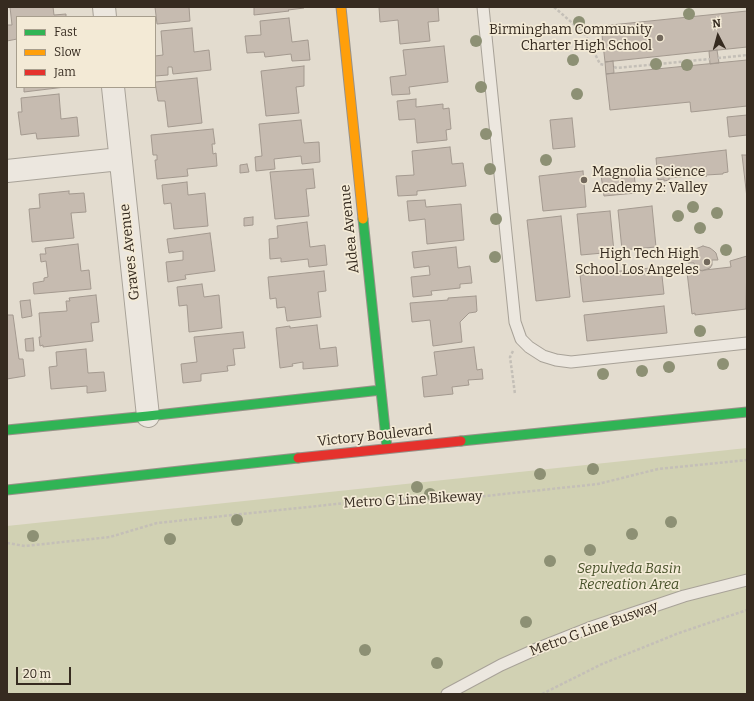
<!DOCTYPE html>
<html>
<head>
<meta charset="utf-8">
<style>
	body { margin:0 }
	#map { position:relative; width:754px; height:701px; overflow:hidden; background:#e3dccf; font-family:Bitter,serif }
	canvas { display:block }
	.frame { position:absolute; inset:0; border:8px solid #362b20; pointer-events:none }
	.legend { position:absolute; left:16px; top:16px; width:140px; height:72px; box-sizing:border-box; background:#f3ead6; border:1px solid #a79e8d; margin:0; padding:5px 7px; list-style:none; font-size:12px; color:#362b20 }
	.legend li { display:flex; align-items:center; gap:8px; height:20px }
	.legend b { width:20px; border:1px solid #a79e8d }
	.north { position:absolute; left:698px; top:16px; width:40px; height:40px; -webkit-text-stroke:3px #f3ead6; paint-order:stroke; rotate:354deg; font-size:11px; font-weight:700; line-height:16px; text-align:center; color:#362b20 }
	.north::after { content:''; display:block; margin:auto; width:14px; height:18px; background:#362b20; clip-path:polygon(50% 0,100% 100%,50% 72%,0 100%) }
	.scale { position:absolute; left:16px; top:667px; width:55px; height:18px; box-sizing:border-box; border:2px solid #362b20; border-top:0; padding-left:5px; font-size:12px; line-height:14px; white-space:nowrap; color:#362b20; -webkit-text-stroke:3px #f3ead6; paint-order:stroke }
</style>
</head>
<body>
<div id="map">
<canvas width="754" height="701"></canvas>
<div class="frame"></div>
<ul class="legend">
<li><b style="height:5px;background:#30b455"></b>Fast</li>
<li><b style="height:5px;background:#ff9f0a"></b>Slow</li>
<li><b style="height:5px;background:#e5322d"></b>Jam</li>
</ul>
<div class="north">N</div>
<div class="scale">20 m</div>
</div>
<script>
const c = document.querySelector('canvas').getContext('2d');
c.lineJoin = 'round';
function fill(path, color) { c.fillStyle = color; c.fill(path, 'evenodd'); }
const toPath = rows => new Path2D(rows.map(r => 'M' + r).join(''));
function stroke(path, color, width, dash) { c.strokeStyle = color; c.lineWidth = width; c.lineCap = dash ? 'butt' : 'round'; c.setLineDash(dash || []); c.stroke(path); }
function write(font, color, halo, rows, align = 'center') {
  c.font = font + ' Bitter,serif'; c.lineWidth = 3.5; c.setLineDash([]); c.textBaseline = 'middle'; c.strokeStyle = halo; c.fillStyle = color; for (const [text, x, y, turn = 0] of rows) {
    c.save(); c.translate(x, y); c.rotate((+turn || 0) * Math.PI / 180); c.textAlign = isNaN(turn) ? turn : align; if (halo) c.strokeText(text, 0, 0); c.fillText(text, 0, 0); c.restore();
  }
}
const green = toPath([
	[747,448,747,694,7,694,7,526]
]);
const building = toPath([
	[10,7,53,7,54,15,66,14,66,17,17,17,17,39,7,41,7,25,12,25,10,7],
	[155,7,189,7,190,21,157,24,155,7],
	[254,7,304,7,304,8,288,10,289,11,254,15,254,7],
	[379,7,438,7,439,21,428,22,430,41,400,44,398,20,380,22,379,7],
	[747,11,747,47,605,62,601,26,747,11],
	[289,18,292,42,308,40,310,60,292,61,291,54,265,57,264,52,247,53,245,36,261,35,260,21,289,18],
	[192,28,194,52,209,50,211,70,173,74,172,67,168,67,168,75,155,76,155,56,163,55,161,31,192,28],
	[444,46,448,82,409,87,410,94,392,95,390,77,406,75,403,50,444,46],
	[717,50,719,63,710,64,709,51,717,50],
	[747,60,747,106,691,112,690,102,610,110,606,74,747,60],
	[613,61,614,73,606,74,605,62,613,61],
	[304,66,304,86,296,87,299,113,266,116,261,71,304,66],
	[197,78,202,123,168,127,165,101,158,101,155,82,197,78],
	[24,87,65,87,24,92,24,87],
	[59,94,61,119,77,117,79,136,37,139,36,133,21,135,18,112,22,112,21,98,59,94],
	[416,99,416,107,443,104,443,109,449,108,451,129,446,130,447,140,417,143,415,119,399,120,397,101,416,99],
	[747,115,747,135,729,137,727,117,747,115],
	[572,118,575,147,553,149,550,120,572,118],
	[301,120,304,143,319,142,320,162,302,164,301,156,274,159,275,169,256,171,255,157,262,156,259,124,301,120],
	[213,129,215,144,212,144,213,154,216,153,217,166,187,169,188,176,157,179,155,160,157,160,157,155,153,155,151,135,213,129],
	[450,147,452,164,463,163,466,186,417,191,417,195,398,196,396,176,414,175,412,151,450,147],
	[726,150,728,172,723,173,723,174,706,175,707,176,701,177,701,175,669,178,669,180,664,181,664,179,658,180,656,158,726,150],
	[742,155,747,155,747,198,742,155],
	[247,164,249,172,240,173,240,165,247,164],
	[313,169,315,188,306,189,309,216,275,219,270,172,313,169],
	[583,171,586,207,543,211,539,176,583,171],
	[634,172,636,193,604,196,601,175,634,172],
	[187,182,188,195,205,193,208,226,174,229,171,203,164,204,162,185,187,182],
	[69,191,69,194,84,193,86,212,71,213,74,238,32,242,29,209,40,208,39,194,69,191],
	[425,200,426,207,461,204,464,240,427,244,425,219,409,221,407,201,425,200],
	[652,206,656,247,622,250,618,210,652,206],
	[610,211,614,252,581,255,577,214,610,211],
	[561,216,570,297,536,301,527,220,561,216],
	[253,217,253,225,244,226,244,218,253,217],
	[307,222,310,247,325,245,327,265,309,267,308,259,281,262,281,258,270,259,269,239,278,238,277,226,307,222],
	[210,233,215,271,185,275,186,279,168,282,166,262,183,260,183,251,169,253,167,239,210,233],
	[78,244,81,271,89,270,91,289,34,294,33,283,44,281,44,278,48,277,46,261,41,262,40,254,46,254,45,248,78,244],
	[703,246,710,248,714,251,716,253,718,260,712,260,712,265,710,268,702,271,695,267,694,263,688,263,688,259,689,256,693,250,703,246],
	[456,247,458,268,470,266,472,283,460,284,460,288,431,291,432,295,413,297,411,277,430,275,429,266,414,268,412,252,456,247],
	[747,256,746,309,695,315,695,313,692,314,687,272,731,267,730,261,747,256],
	[661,267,664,294,583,302,580,275,661,267],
	[324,271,326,291,318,292,321,317,287,321,285,307,277,308,276,298,270,299,268,277,324,271],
	[202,284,204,297,219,295,222,328,189,332,187,305,179,306,177,287,202,284],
	[96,295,99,322,91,323,93,341,43,347,43,345,40,346,39,337,41,337,39,313,67,311,66,301,70,301,69,298,96,295],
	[476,296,477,311,476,312,469,313,460,322,462,342,433,346,430,320,412,322,410,303,448,300,448,298,476,296],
	[30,300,32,316,22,318,20,301,30,300],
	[664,306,667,333,587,341,584,315,664,306],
	[7,315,13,315,19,359,23,359,25,376,7,379,7,315],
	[317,325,320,349,336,347,338,366,303,369,303,362,292,364,293,366,280,368,276,328,290,326,290,328,317,325],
	[243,332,245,348,233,349,235,365,227,366,228,371,201,374,201,381,183,383,181,364,197,362,194,337,243,332],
	[33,338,34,351,26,351,25,339,33,338],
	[474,347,477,370,482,369,483,379,468,380,469,385,452,387,453,394,424,397,422,377,437,375,434,352,474,347],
	[86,349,88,373,104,372,106,391,87,393,87,386,51,389,49,367,57,366,56,352,86,349]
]);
const path = toPath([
	[554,7,585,34,600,64,605,65],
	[718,58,747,55],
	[614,67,617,68,710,59],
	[513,351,510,357,515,394],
	[7,543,25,546,110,537,157,523,393,498,438,501,598,484,658,469,747,460],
	[542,694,602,664,679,633,747,610]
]);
const lane = toPath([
	[483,7,515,322,521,339,529,347,543,356,556,360,571,362,747,343],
	[447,694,501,665,541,647,589,628,684,596,747,580]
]);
const street = toPath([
	[104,7,105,17],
	[113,87,148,416],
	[7,171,120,159]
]);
const fast = toPath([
	[363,219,387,448],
	[7,430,148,416,381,390],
	[461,441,747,412],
	[7,490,298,458]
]);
const slow = toPath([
	[341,7,363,219]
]);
const jam = toPath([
	[298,458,461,441]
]);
const trees = [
	[689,14],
	[579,22],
	[476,41],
	[573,60],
	[656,64],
	[687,65],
	[481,87],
	[577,94],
	[486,134],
	[546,160],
	[490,169],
	[693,207],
	[717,213],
	[678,216],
	[496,219],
	[700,228],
	[726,250],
	[677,253],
	[495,257],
	[700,331],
	[723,364],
	[669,367],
	[642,371],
	[603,374],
	[593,469],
	[540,474],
	[417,487],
	[430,494],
	[237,520],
	[671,522],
	[632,534],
	[33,536],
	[170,539],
	[590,550],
	[550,561],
	[526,622],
	[365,650],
	[437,663]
];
const markers = [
	[660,38,4,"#73695d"],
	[584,180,4,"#73695d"],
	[707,262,4,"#73695d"]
];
const poiNames = [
	["Birmingham Community",652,30],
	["Charter High School",652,46],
	["Magnolia Science",592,172,"left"],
	["Academy 2: Valley",592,188,"left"],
	["High Tech High",699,254],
	["School Los Angeles",699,270]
];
const streetNames = [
	["Aldea Avenue",350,229,-96],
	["Graves Avenue",130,252,-96],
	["Victory Boulevard",375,436,-6],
	["Metro G Line Bikeway",413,500,-3],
	["Metro G Line Busway",594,629,-20]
];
const parkNames = [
	["Sepulveda Basin",629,569],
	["Recreation Area",629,585]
];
fill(green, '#d1d1b3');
fill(building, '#c6bbb0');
stroke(building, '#a3998f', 1);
stroke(lane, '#a8a298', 13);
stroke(street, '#a8a298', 24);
stroke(fast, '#989188', 11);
stroke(slow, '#989188', 11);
stroke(jam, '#989188', 11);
stroke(path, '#c4bfb7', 2.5, [3, 2]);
stroke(lane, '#ece7df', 11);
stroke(street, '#ece7df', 22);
stroke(fast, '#30b455', 9);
stroke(slow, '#ff9f0a', 9);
stroke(jam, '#e5322d', 9);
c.fillStyle = '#8d9074';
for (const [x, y] of trees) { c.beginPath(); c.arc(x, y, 6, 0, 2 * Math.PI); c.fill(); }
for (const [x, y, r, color] of markers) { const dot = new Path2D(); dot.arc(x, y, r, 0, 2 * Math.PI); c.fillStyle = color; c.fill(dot); stroke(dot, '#f3ead6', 1.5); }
write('14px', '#362b20', '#f3ead6', poiNames, 'right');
write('14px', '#362b20', '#f3ead6', streetNames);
write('italic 14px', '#475129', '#f3ead6', parkNames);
</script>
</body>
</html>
